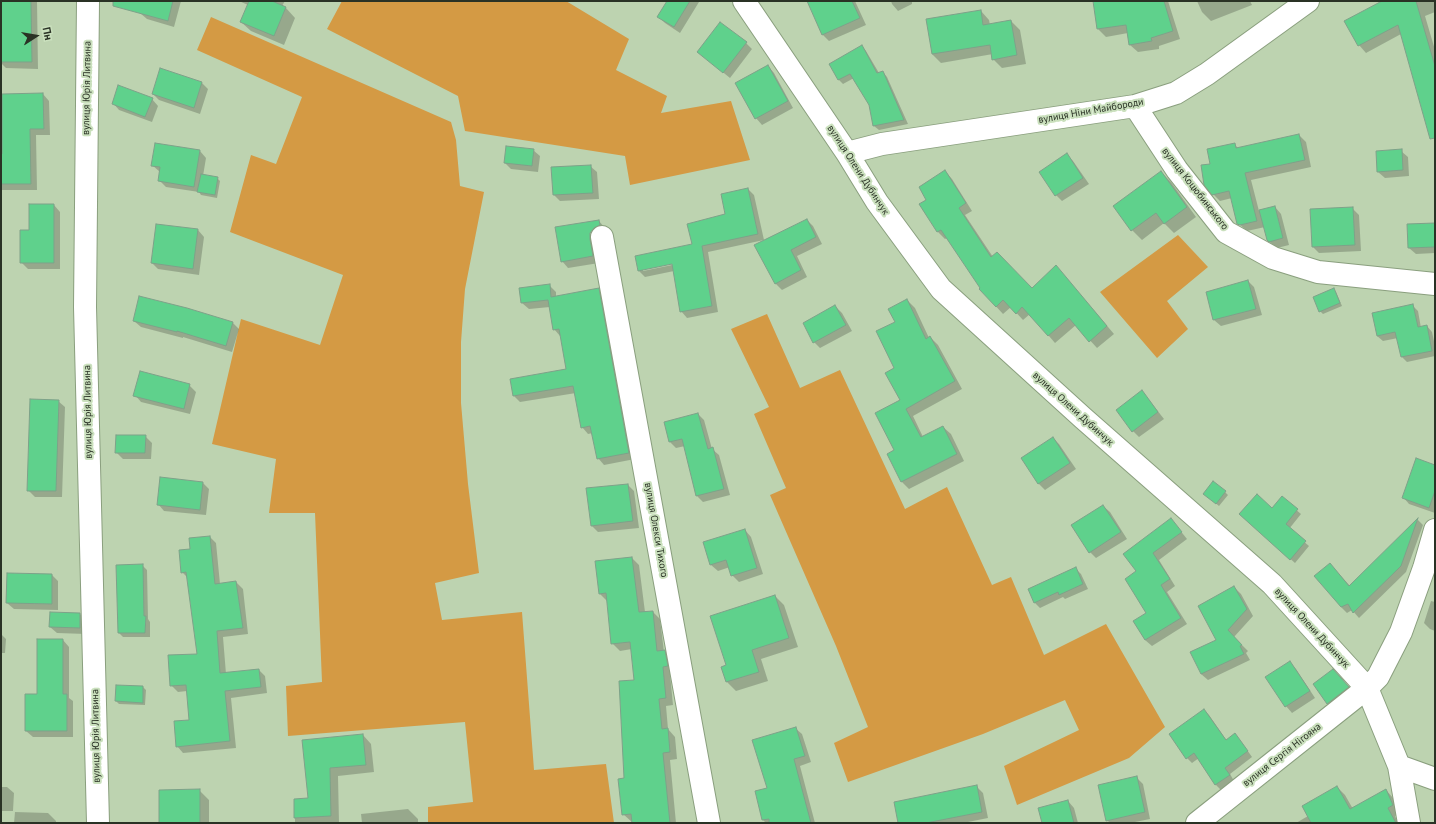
<!DOCTYPE html>
<html>
<head>
<meta charset="utf-8">
<style>
	body { margin:0 }
	#map { position:relative; width:1436px; height:824px; overflow:hidden; background:#bdd3b0; font-family:"PT Sans",sans-serif }
	canvas { display:block }
	.frame { position:absolute; inset:0; border:2px solid #2a3225; pointer-events:none }
	.north { position:absolute; left:16px; top:16px; width:40px; height:40px; -webkit-text-stroke:3px #cae0bd; paint-order:stroke; rotate:78deg; font-size:11px; font-weight:700; line-height:16px; text-align:center; color:#2a3225 }
	.north::after { content:''; display:block; margin:auto; width:14px; height:18px; background:#2a3225; clip-path:polygon(50% 0,100% 100%,50% 72%,0 100%) }
</style>
</head>
<body>
<div id="map">
<canvas width="1436" height="824"></canvas>
<div class="frame"></div>
<div class="north">Пн</div>
</div>
<script>
const c = document.querySelector('canvas').getContext('2d');
c.lineJoin = 'round';
function fill(path, color) { c.fillStyle = color; c.fill(path, 'evenodd'); }
const toPath = rows => new Path2D(rows.map(r => 'M' + r).join(''));
function stroke(path, color, width, dash) { c.strokeStyle = color; c.lineWidth = width; c.lineCap = dash ? 'butt' : 'round'; c.setLineDash(dash || []); c.stroke(path); }
function write(font, color, halo, rows, align = 'center') {
  c.font = font + ' "PT Sans",sans-serif'; c.lineWidth = 4; c.setLineDash([]); c.textBaseline = 'middle'; c.strokeStyle = halo; c.fillStyle = color; for (const [text, x, y, turn = 0] of rows) {
    c.save(); c.translate(x, y); c.rotate((+turn || 0) * Math.PI / 180); c.textAlign = isNaN(turn) ? turn : align; if (halo) c.strokeText(text, 0, 0); c.fillText(text, 0, 0); c.restore();
  }
}
const green = toPath([
	[342,1,566,1,629,39,616,70,667,96,661,113,731,101,750,160,630,185,625,156,465,131,458,96,327,29],
	[211,17,451,122,456,140,460,186,484,192,465,289,461,342,461,403,468,484,479,573,435,583,442,620,522,612,534,770,606,764,614,823,428,823,428,807,473,802,465,722,288,736,286,686,322,682,315,513,269,513,276,459,212,444,241,319,320,345,343,275,230,232,251,155,276,164,302,97,197,50],
	[1178,235,1208,267,1167,301,1188,329,1157,358,1100,292],
	[767,314,800,388,840,370,905,509,947,487,992,585,1011,577,1044,655,1106,624,1165,727,1129,758,1017,805,1004,766,1079,730,1065,700,983,734,848,782,834,743,868,727,836,646,770,495,786,488,754,414,769,407,731,329]
]);
const shadow = toPath([
	[1,1,37,1,38,69,6,68,1,63],
	[143,1,181,1,174,27,147,19,140,13],
	[239,1,285,1,282,6,286,8,295,18,284,45,251,31,241,22,248,5],
	[669,1,698,1,699,2,680,33,665,23,659,17],
	[808,1,855,1,866,25,829,41,822,34],
	[891,1,912,1,912,4,898,11,892,4],
	[1094,1,1168,1,1180,39,1159,46,1159,49,1138,52,1130,45,1128,33,1106,37,1098,29],
	[1197,1,1250,1,1252,5,1211,21,1202,12],
	[1384,1,1435,1,1435,12,1425,16,1435,50,1435,133,1401,34,1366,53,1359,45],
	[981,11,989,20,990,25,1011,21,1020,30,1026,64,1002,68,993,59,993,54,941,63,932,54,927,20],
	[746,43,752,49,730,78,698,52],
	[862,46,866,51,879,73,883,72,887,77,908,124,879,130,874,126,870,105,854,78,843,84,839,80,830,64],
	[768,66,774,73,793,108,762,125,756,118],
	[161,69,202,83,208,89,200,114,159,100,153,94],
	[43,94,49,101,50,135,36,135,37,190,1,190,1,155,3,155],
	[152,99,158,106,152,122,119,110,113,103],
	[1299,135,1306,142,1311,167,1251,180,1259,211,1275,207,1281,214,1289,245,1277,248,1267,240,1265,227,1247,231,1238,223,1232,198,1220,201,1213,194,1211,164,1234,144,1238,148],
	[533,150,540,156,538,172,511,169,505,163],
	[200,151,206,158,203,176,217,178,220,181,217,198,201,195,199,192,166,187,159,180,160,172,152,165],
	[1401,151,1408,157,1409,176,1385,178,1378,172],
	[1067,155,1073,161,1089,184,1062,201,1056,195],
	[590,166,597,172,599,199,560,201,554,195],
	[945,171,952,179,972,211,965,215,993,257,1032,289,1063,274,1114,334,1097,348,1076,325,1055,343,1030,314,1023,320,1011,307,1003,314,980,289,981,288,947,238,945,239,938,232,920,205,928,200],
	[1161,172,1171,182,1196,217,1174,233,1164,223,1142,240,1132,230],
	[748,189,754,195,764,240,708,252,718,312,687,318,681,311,674,271,645,277,639,271,693,245,727,215],
	[676,262,677,264,643,271,643,269],
	[30,205,54,205,60,212,60,269,28,269,21,262,30,231],
	[1352,208,1359,215,1361,251,1319,253,1313,247],
	[807,220,813,226,822,244,797,256,807,277,782,290,776,284,756,245],
	[599,221,605,228,606,231,600,234,596,240,596,246,599,263,568,268,562,261,556,228],
	[592,228,594,228,588,238,587,237],
	[1435,224,1435,253,1416,254,1409,248],
	[198,230,204,237,199,275,158,269,152,263],
	[1248,281,1254,287,1262,315,1221,326,1214,320,1207,292],
	[549,285,556,292,556,297,598,290,605,296,635,459,604,465,598,458,593,433,588,434,582,427,576,393,520,402,514,396,568,370,561,336,560,336,554,329,550,307,529,309,522,303,520,289],
	[1333,289,1336,292,1342,306,1323,314,1320,311],
	[907,300,915,308,929,338,930,337,938,345,962,389,913,416,923,437,943,427,951,434,964,461,909,489,902,482,895,451,901,400,895,369,896,323],
	[1412,305,1418,311,1421,328,1427,326,1432,332,1435,346,1435,356,1407,362,1402,357,1398,338,1383,341,1377,336],
	[835,306,842,313,852,331,820,348,814,342],
	[134,321,233,323,239,329,232,352,183,337,183,338,141,327],
	[189,385,196,392,190,414,141,402,135,395],
	[1142,391,1164,419,1139,437,1133,431],
	[58,401,65,407,62,497,35,497,28,490],
	[698,414,704,420,712,449,719,455,730,495,703,502,697,496,685,446,676,448,670,442,665,423],
	[145,436,152,443,151,459,123,459,116,452],
	[1053,438,1059,444,1076,469,1045,490,1038,483],
	[1435,466,1435,513,1409,504,1403,497],
	[203,483,209,489,206,515,164,511,158,504],
	[628,485,634,491,639,528,598,532,592,526],
	[1225,492,1228,495,1219,506,1208,497],
	[1282,498,1301,514,1289,529,1309,546,1295,563,1244,518,1272,510],
	[1103,506,1110,512,1127,539,1096,558,1090,552],
	[1171,519,1187,539,1159,560,1175,586,1167,592,1187,624,1152,646,1145,640,1134,622,1148,613,1138,571],
	[1418,520,1423,525,1406,572,1359,618,1352,610,1347,613,1341,607,1330,564,1350,586],
	[745,530,751,537,763,574,739,582,732,575,730,567,718,571,711,565,704,543],
	[210,537,216,543,220,584,236,582,243,589,248,634,223,637,226,674,259,670,265,676,267,693,231,698,236,748,183,753,177,746,190,721,187,691,178,692,171,685,198,655,188,578,182,572,192,549],
	[632,558,639,565,645,612,653,612,660,619,664,652,672,659,674,673,670,674,673,705,666,706,668,729,675,737,677,759,670,760,676,823,633,823,623,814,625,779,635,681,632,649,620,651,612,643,608,602,600,594],
	[142,565,147,570,148,619,150,622,150,637,123,637,119,633],
	[1076,569,1081,574,1088,589,1065,599,1063,597,1040,608,1035,603,1029,590],
	[52,575,58,581,58,610,14,609,7,603],
	[1234,587,1241,594,1253,616,1234,637,1248,651,1246,653,1250,660,1208,680,1201,674,1218,640],
	[775,596,784,605,798,647,761,659,768,681,736,691,727,682,722,667,727,666],
	[1431,601,1435,602,1435,631,1430,629,1424,623],
	[80,614,86,620,86,634,57,633,50,627],
	[1,634,6,639,5,653,1,653],
	[63,640,69,647,69,698,73,701,73,737,33,737,26,731,26,695,38,695],
	[1290,663,1296,669,1315,698,1292,713,1286,706],
	[1339,677,1354,693,1334,709,1328,703],
	[143,687,146,690,145,705,119,704,116,701],
	[1204,710,1209,715,1227,741,1240,740,1252,757,1230,774,1234,781,1221,790,1216,785,1199,758,1192,763,1187,758],
	[795,728,802,734,811,762,800,766,815,823,766,823,763,820,756,792,768,789],
	[363,735,371,744,374,772,338,776,339,823,295,823,295,800,309,799,303,741],
	[1137,778,1143,784,1150,819,1130,823,1110,823,1107,820],
	[976,786,983,793,988,818,963,823,899,823],
	[1,787,7,787,14,793,13,811,1,811],
	[1337,787,1345,795,1353,809,1386,790,1393,798,1400,813,1395,816,1398,823,1296,823,1308,816],
	[199,790,209,800,209,823,160,823],
	[1068,801,1074,808,1078,823,1043,823],
	[408,809,418,819,418,823,362,823,361,814],
	[15,812,48,813,56,821,56,823,14,823]
]);
const building = toPath([
	[1,1,31,1,32,62,1,62,1,1],
	[113,1,173,1,168,21,113,6,113,1],
	[249,1,272,1,286,7,274,36,240,22,249,1],
	[667,1,690,1,674,27,657,17,667,1],
	[807,1,852,1,860,18,822,35,807,1],
	[1093,1,1164,1,1173,31,1151,38,1152,41,1129,45,1126,25,1097,29,1093,1],
	[1382,1,1416,1,1435,66,1435,138,1430,139,1398,25,1358,46,1344,21,1382,1],
	[981,10,983,25,1011,20,1017,55,992,60,990,45,932,54,926,19,981,10],
	[720,22,747,42,723,73,697,52,720,22],
	[862,45,877,73,883,71,904,120,873,126,869,105,850,74,838,80,829,64,862,45],
	[768,65,788,101,755,119,735,83,768,65],
	[160,68,202,82,194,108,152,94,160,68],
	[118,85,153,98,145,117,112,104,118,85],
	[43,93,44,129,30,129,31,184,1,184,1,154,2,154,2,94,43,93],
	[1299,134,1305,160,1245,173,1257,221,1240,225,1237,224,1229,191,1212,195,1204,185,1201,165,1210,164,1207,149,1235,143,1236,148,1299,134],
	[155,143,200,150,194,187,158,181,160,167,151,166,155,143],
	[506,146,534,149,532,166,504,163,506,146],
	[1402,149,1403,170,1377,172,1376,151,1402,149],
	[1067,153,1083,178,1055,196,1039,172,1067,153],
	[591,165,593,193,553,195,551,167,591,165],
	[945,170,966,203,959,208,991,257,997,252,1032,288,1056,265,1107,326,1089,342,1069,318,1048,336,1022,307,1016,314,1003,300,996,307,979,289,980,288,941,230,937,232,919,204,926,200,919,187,945,170],
	[1161,171,1187,207,1164,224,1156,213,1131,231,1113,206,1161,171],
	[201,174,218,177,215,195,197,192,201,174],
	[748,188,758,234,702,246,712,306,680,312,672,264,638,271,635,256,692,244,687,224,725,214,721,194,748,188],
	[29,204,54,204,54,263,20,263,20,230,29,230,29,204],
	[1275,206,1283,238,1269,242,1267,240,1259,210,1275,206],
	[1353,207,1355,245,1312,247,1310,209,1353,207],
	[807,219,816,237,791,250,801,270,775,284,754,245,807,219],
	[599,220,600,225,594,228,590,233,590,239,593,256,561,262,555,227,599,220],
	[1435,223,1435,247,1408,248,1407,224,1435,223],
	[156,224,198,229,193,269,151,263,156,224],
	[1248,280,1256,309,1213,320,1206,292,1248,280],
	[550,284,551,297,599,288,629,453,597,459,590,426,581,428,573,386,513,396,510,379,566,369,559,329,553,330,548,300,521,303,519,288,550,284],
	[1334,288,1340,303,1319,312,1313,297,1334,288],
	[139,296,187,308,233,322,226,346,177,331,177,332,133,321,139,296],
	[907,299,926,339,930,336,955,381,906,409,921,437,943,426,957,454,901,482,887,454,894,450,875,413,900,400,885,373,894,368,876,331,895,322,888,309,907,299],
	[1413,304,1418,327,1427,325,1432,351,1401,357,1395,332,1377,336,1372,313,1413,304],
	[835,305,846,325,813,343,803,323,835,305],
	[140,371,190,384,184,409,133,396,140,371],
	[1142,390,1158,412,1132,432,1116,410,1142,390],
	[30,399,59,400,56,491,27,491,30,399],
	[698,413,708,449,713,447,724,489,696,496,682,439,669,442,664,422,698,413],
	[116,435,146,435,145,453,115,453,116,435],
	[1053,437,1070,463,1038,484,1021,458,1053,437],
	[1416,458,1435,465,1435,491,1429,508,1402,498,1416,458],
	[160,477,203,482,200,510,157,505,160,477],
	[1213,481,1226,491,1216,504,1203,494,1213,481],
	[628,484,633,521,591,526,586,488,628,484],
	[1257,494,1272,508,1282,496,1298,509,1286,524,1306,541,1290,560,1239,514,1257,494],
	[1103,505,1121,532,1089,553,1071,525,1103,505],
	[1171,518,1182,532,1153,553,1170,579,1161,585,1181,618,1145,640,1133,621,1146,613,1125,579,1136,571,1123,554,1171,518],
	[1418,518,1401,566,1353,613,1348,604,1341,607,1314,576,1330,563,1349,586,1418,518],
	[745,529,757,568,731,576,726,560,710,565,703,542,745,529],
	[210,536,215,584,236,581,243,628,217,631,220,673,259,669,261,687,225,691,230,741,176,747,174,721,189,720,186,685,170,686,168,655,197,654,186,572,181,573,179,550,190,549,189,538,210,536],
	[632,557,639,612,653,611,657,651,665,650,668,666,663,667,666,698,659,699,662,729,668,728,670,752,663,753,670,823,632,823,631,814,622,815,618,779,624,778,619,681,634,680,630,642,611,644,606,593,599,594,595,561,632,557],
	[143,564,144,616,146,616,145,633,118,633,116,565,143,564],
	[1076,567,1083,584,1059,595,1058,592,1034,603,1028,589,1076,567],
	[7,573,52,574,52,604,6,603,7,573],
	[1234,586,1247,609,1228,630,1242,645,1240,646,1244,654,1201,674,1190,652,1216,640,1198,606,1234,586],
	[775,595,789,638,752,650,759,672,726,682,721,667,726,665,710,616,775,595],
	[50,612,80,613,80,628,49,627,50,612],
	[37,639,63,639,63,694,67,694,67,731,25,731,25,694,37,694,37,639],
	[1290,661,1310,691,1285,707,1265,677,1290,661],
	[1333,669,1349,687,1327,704,1313,684,1333,669],
	[116,685,143,686,143,703,115,701,116,685],
	[1204,709,1226,740,1235,733,1248,751,1225,768,1230,775,1215,785,1194,753,1186,759,1169,734,1204,709],
	[796,727,805,756,794,759,811,823,769,823,769,819,762,820,755,791,767,788,752,740,796,727],
	[363,734,366,765,330,768,331,816,294,818,294,799,308,798,302,740,363,734],
	[1137,776,1145,812,1106,821,1098,785,1137,776],
	[977,785,982,812,926,823,898,823,894,802,977,785],
	[1337,786,1350,809,1386,789,1393,805,1388,808,1396,823,1311,823,1302,806,1337,786],
	[200,789,200,823,159,823,159,790,200,789],
	[1068,800,1074,823,1042,823,1038,808,1068,800]
]);
const street = toPath([
	[88,1,85,307,98,823],
	[744,1,847,153,877,202,941,289,1083,418,1272,584,1367,688,1399,766,1435,779],
	[1135,106,1177,170,1226,232,1273,258,1318,272,1435,284],
	[847,153,882,144,1135,106,1176,93,1207,74,1308,1],
	[602,237,709,823],
	[1399,766,1409,823],
	[1197,823,1367,688,1378,677,1401,632,1424,568,1435,530]
]);
const streetNames = [
	["вулиця Юрія Литвина",87,88,-89],
	["вулиця Ніни Майбороди",1091,111,-10],
	["вулиця Олени Дубинчук",858,170,57],
	["вулиця Коцюбинського",1195,189,52],
	["вулиця Олени Дубинчук",1073,409,42],
	["вулиця Юрія Литвина",88,412,-91],
	["вулиця Олекси Тихого",656,530,80],
	["вулиця Олени Дубинчук",1312,628,47],
	["вулиця Юрія Литвина",96,736,-91],
	["вулиця Сергія Нігояна",1282,755,-38]
];
fill(green, '#d49a44');
fill(shadow, '#0003');
fill(building, '#5fd18c');
stroke(building, '#7ea189', 1);
stroke(street, '#8a9f7e', 24);
stroke(street, '#fff', 22);
write('10px', '#2a3225', '#cae0bd', streetNames);
</script>
</body>
</html>
